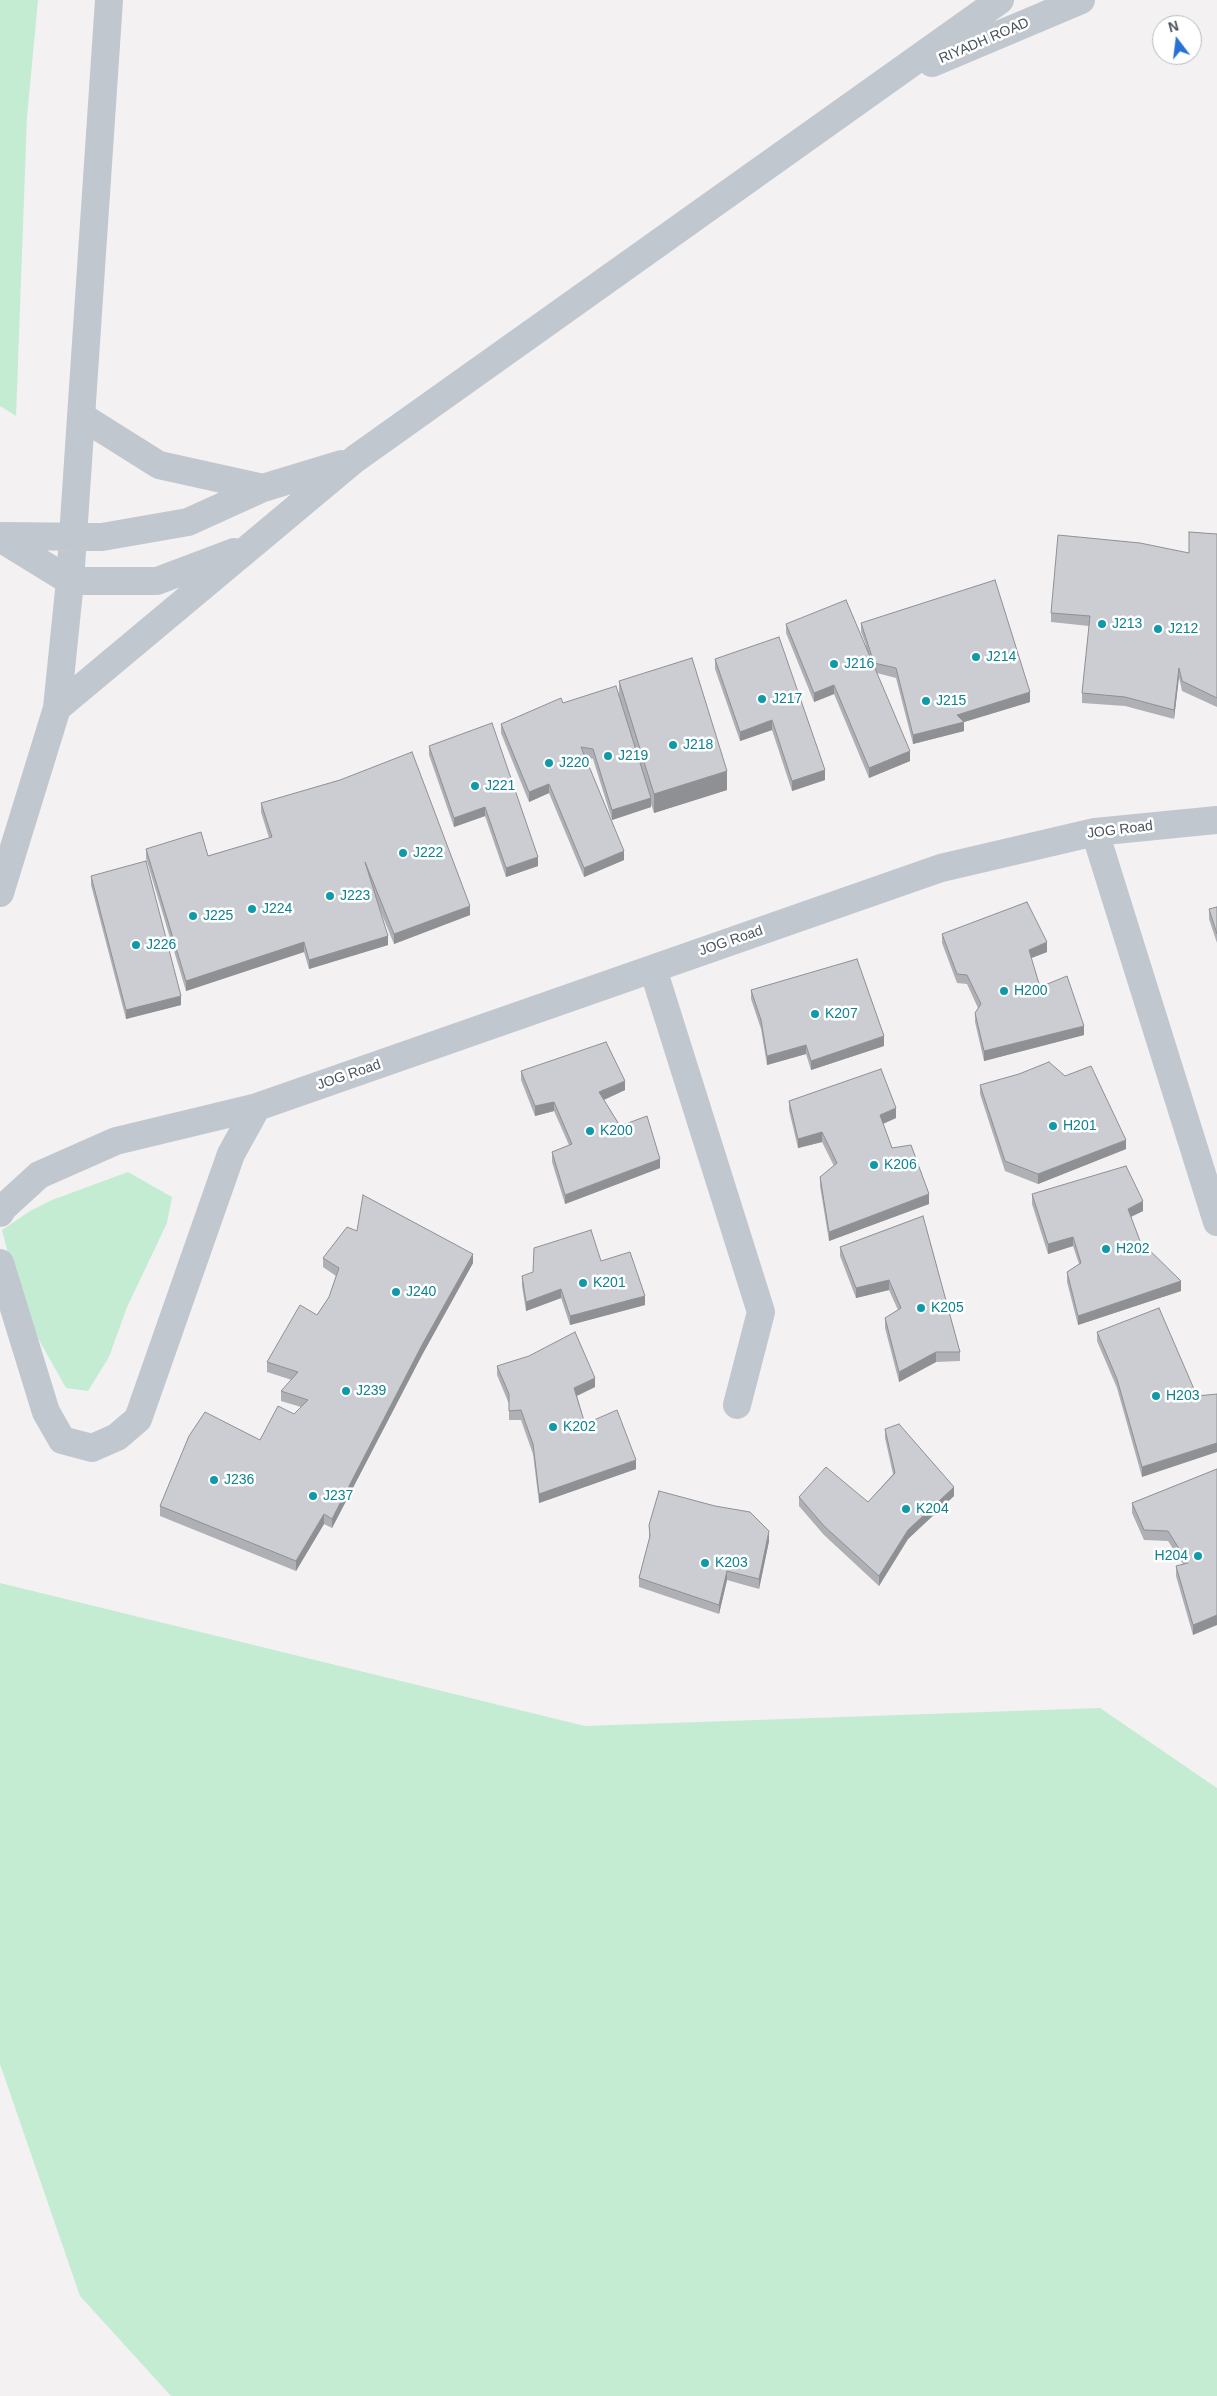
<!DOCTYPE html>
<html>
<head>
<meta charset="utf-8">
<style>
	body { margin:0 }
	#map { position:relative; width:1217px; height:2396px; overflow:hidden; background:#f3f1f1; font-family:Helvetica,sans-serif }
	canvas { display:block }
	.north { position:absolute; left:1152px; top:15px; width:50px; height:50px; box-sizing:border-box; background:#fff; border:1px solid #b7babe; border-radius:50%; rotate:345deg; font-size:14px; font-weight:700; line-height:20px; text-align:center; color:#4a535d }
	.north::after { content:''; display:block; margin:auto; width:18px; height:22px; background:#2772d6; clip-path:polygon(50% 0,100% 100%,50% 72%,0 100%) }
</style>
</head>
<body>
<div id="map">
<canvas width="1217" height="2396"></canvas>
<div class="north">N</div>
</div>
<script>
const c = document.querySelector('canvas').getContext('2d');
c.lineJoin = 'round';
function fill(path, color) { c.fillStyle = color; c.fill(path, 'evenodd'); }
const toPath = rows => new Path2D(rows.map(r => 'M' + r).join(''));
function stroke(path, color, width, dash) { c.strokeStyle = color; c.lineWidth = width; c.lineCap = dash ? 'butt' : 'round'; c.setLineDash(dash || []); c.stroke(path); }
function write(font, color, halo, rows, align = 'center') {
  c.font = font + ' Helvetica,sans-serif'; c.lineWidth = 5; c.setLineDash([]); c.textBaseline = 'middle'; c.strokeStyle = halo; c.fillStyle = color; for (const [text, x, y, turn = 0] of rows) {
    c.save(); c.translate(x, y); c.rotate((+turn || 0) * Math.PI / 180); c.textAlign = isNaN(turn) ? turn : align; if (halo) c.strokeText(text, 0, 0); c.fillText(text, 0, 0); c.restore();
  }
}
const green = toPath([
	[0,0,38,0,27,117,16,416,0,406],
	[128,1172,172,1197,167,1223,127,1307,109,1357,88,1391,66,1388,34,1331,14,1276,2,1230,30,1211,52,1200],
	[0,1583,585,1726,1100,1708,1217,1788,1217,2396,171,2396,80,2296,0,2064]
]);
const street = toPath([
	[932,63,1081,0],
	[81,416,159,465,263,488],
	[0,536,102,537,188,522,263,488,342,464],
	[0,538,70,581,157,581,234,552],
	[57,708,355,459,1000,0],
	[1095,832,1217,1222],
	[0,893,57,708,70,581,109,0],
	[653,969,761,1312,737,1405],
	[257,1107,941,868,1095,832,1217,820],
	[0,1213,3,1208,39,1175,116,1141,257,1107,231,1154,138,1419,117,1437,92,1448,62,1440,46,1412,0,1263]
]);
const wall = toPath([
	[1217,534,1217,707,1182,691,1179,677,1174,719,1125,706,1082,703,1082,693,1089,626,1051,622,1051,613,1189,553],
	[861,623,1030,702,964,722,964,731,913,744,896,678,877,673,910,761,869,778,834,694,814,702,786,633,786,624,866,645,861,632],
	[715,659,825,780,792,791,772,730,740,741,715,669],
	[619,681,727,790,654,813,651,804,651,807,612,820,593,759,585,757,624,860,584,877,549,793,529,802,501,733,501,724,563,703,619,695],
	[429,746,538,866,506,877,485,816,454,827,429,755],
	[261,803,470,915,394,944,378,905,388,945,309,969,304,952,186,991,146,858,146,849,208,856,269,838,261,812],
	[91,876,181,1005,126,1019,91,885],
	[1217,907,1217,943,1209,919,1209,909],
	[942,934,1047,952,1031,958,1040,987,1084,1035,984,1061,975,1022,975,1013,978,1008,967,984,957,983,942,943],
	[751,990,884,1046,811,1070,806,1054,767,1065,761,1029,751,999],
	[521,1071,625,1090,604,1100,620,1126,660,1168,565,1204,552,1162,552,1152,569,1145,554,1111,535,1116,521,1080],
	[980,1085,1126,1149,1038,1184,1005,1171,980,1094],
	[789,1101,896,1118,883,1124,892,1148,929,1204,829,1241,820,1186,820,1177,834,1166,822,1142,798,1148,789,1110],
	[1032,1194,1143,1211,1131,1217,1140,1241,1181,1291,1078,1325,1067,1282,1067,1272,1079,1264,1073,1246,1048,1254,1032,1204],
	[923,1216,960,1352,960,1361,936,1362,899,1382,885,1328,885,1318,898,1310,889,1290,856,1298,840,1256,840,1247],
	[357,1231,473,1263,422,1355,332,1528,324,1524,296,1571,160,1516,160,1506,260,1440,294,1414,301,1407,281,1401,281,1391,292,1380,267,1372,267,1362,317,1315,329,1297,336,1276,323,1267,323,1258],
	[601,1261,645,1305,570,1325,561,1298,526,1311,522,1286,522,1276],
	[1097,1332,1197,1396,1142,1477,1117,1388,1097,1341],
	[497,1366,595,1387,577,1396,585,1424,636,1469,539,1503,533,1454,521,1420,509,1420,509,1404,497,1375],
	[885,1429,954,1496,908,1539,879,1586,824,1535,799,1506,799,1497,868,1502,893,1474,885,1438],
	[1217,1469,1193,1635,1176,1576,1176,1566,1183,1564,1168,1541,1144,1540,1132,1513,1132,1503],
	[649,1525,769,1541,759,1589,727,1580,719,1614,639,1587,639,1578,649,1540]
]);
const shadedWall = toPath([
	[1179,668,1179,677,1174,719,1174,710],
	[834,685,834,694,814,702,814,693],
	[1030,692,1030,702,964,722,964,731,913,744,913,735,957,715],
	[772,720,772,730,740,741,740,732],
	[910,751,910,761,869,778,869,768],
	[825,770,825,780,792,791,792,781],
	[727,771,727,790,654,813,654,794],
	[549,784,549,793,529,802,529,792],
	[651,798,651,807,612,820,612,810],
	[485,807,485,816,454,827,454,818],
	[624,851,624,860,584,877,584,868],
	[538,857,538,866,506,877,506,868],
	[470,906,470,915,394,944,394,934],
	[388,936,388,945,309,969,309,960],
	[304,942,304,952,186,991,186,981],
	[1047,942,1047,952,1029,959,1029,950],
	[181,996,181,1005,126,1019,126,1010],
	[1084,1026,1084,1035,984,1061,984,1051],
	[884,1036,884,1046,811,1070,811,1061],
	[806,1045,806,1054,767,1065,767,1056],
	[625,1081,625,1090,599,1102,599,1092],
	[554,1102,554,1111,535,1116,535,1106],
	[896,1108,896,1118,880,1125,880,1115],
	[822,1132,822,1142,798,1148,798,1139],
	[1126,1140,1126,1149,1038,1184,1038,1174],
	[660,1159,660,1168,565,1204,565,1195],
	[929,1194,929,1204,829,1241,829,1232],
	[1143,1201,1143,1211,1128,1218,1128,1209],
	[1073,1237,1073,1246,1048,1254,1048,1244],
	[473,1254,473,1263,422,1355,332,1528,332,1519,422,1345],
	[889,1280,889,1290,856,1298,856,1288],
	[1181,1281,1181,1291,1078,1325,1078,1316],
	[561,1289,561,1298,526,1311,526,1302],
	[645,1296,645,1305,570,1325,570,1316],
	[936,1352,936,1362,899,1382,899,1372],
	[595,1378,595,1387,574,1397,574,1388],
	[1217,1443,1217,1452,1142,1477,1142,1467],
	[636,1460,636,1469,539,1503,539,1494],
	[954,1487,954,1496,908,1539,879,1586,879,1576,908,1530],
	[324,1514,324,1524,296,1571,296,1561],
	[769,1531,769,1541,759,1589,759,1579],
	[727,1571,727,1580,719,1614,719,1605],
	[1217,1615,1217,1625,1193,1635,1193,1625]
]);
const building = toPath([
	[1189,532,1217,534,1217,698,1182,681,1179,668,1174,710,1125,697,1082,693,1090,616,1051,613,1058,535,1140,543,1189,553,1189,532],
	[995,580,1030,692,957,715,964,722,913,735,896,668,874,663,861,623,995,580],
	[846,600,910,751,869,768,834,685,814,693,786,624,846,600],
	[779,637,825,770,792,781,772,720,740,732,715,659,779,637],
	[692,658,727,771,654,794,619,681,692,658],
	[616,686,651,798,612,810,593,749,581,747,624,851,584,868,549,784,529,792,501,724,561,698,563,703,616,686],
	[492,723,538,857,506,868,485,807,454,818,429,746,492,723],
	[412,752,470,906,394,934,365,862,388,936,309,960,304,942,186,981,146,849,201,832,208,856,272,837,261,803,340,780,412,752],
	[146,861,181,996,126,1010,91,876,146,861],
	[1027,902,1047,942,1029,950,1040,987,1067,976,1084,1026,984,1051,975,1013,981,1004,967,975,957,974,942,934,1027,902],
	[1217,907,1217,934,1209,909,1217,907],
	[857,959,884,1036,811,1061,806,1045,767,1056,761,1020,751,990,857,959],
	[606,1042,625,1081,599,1092,620,1126,647,1116,660,1159,565,1195,552,1152,572,1144,554,1102,535,1106,521,1071,606,1042],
	[1049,1062,1065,1076,1091,1066,1126,1140,1038,1174,1005,1161,980,1085,1019,1074,1049,1062],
	[881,1069,896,1108,880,1115,892,1148,911,1145,929,1194,829,1232,820,1177,837,1163,822,1132,798,1139,789,1101,881,1069],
	[1126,1166,1143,1201,1128,1209,1140,1241,1181,1281,1078,1316,1067,1272,1081,1263,1073,1237,1048,1244,1032,1194,1126,1166],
	[363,1195,473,1254,422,1345,332,1519,324,1514,296,1561,160,1506,189,1436,205,1412,260,1440,278,1406,294,1414,308,1400,281,1391,298,1372,267,1362,300,1305,317,1315,329,1297,339,1268,323,1258,347,1227,357,1231,363,1195],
	[923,1216,960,1352,936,1352,899,1372,885,1318,901,1308,889,1280,856,1288,840,1247,923,1216],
	[591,1230,601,1261,630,1252,645,1296,570,1316,561,1289,526,1302,522,1276,533,1272,534,1248,591,1230],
	[1159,1308,1197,1396,1217,1394,1217,1443,1142,1467,1117,1379,1097,1332,1159,1308],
	[575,1332,595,1378,574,1388,585,1424,617,1410,636,1460,539,1494,533,1444,521,1410,509,1411,509,1394,497,1366,529,1356,575,1332],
	[899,1424,954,1487,908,1530,879,1576,824,1526,799,1497,826,1467,868,1502,895,1473,885,1429,899,1424],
	[1217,1469,1217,1615,1193,1625,1176,1566,1188,1563,1168,1531,1144,1530,1132,1503,1217,1469],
	[659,1491,715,1506,750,1512,769,1531,759,1579,727,1571,719,1605,639,1578,650,1536,649,1525,659,1491]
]);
const markers = [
	[1102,624,5,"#0f9aa8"],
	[1158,629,5,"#0f9aa8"],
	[976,657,5,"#0f9aa8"],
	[834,664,5,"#0f9aa8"],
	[762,699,5,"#0f9aa8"],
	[926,701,5,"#0f9aa8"],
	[673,745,5,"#0f9aa8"],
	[608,756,5,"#0f9aa8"],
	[549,763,5,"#0f9aa8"],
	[475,786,5,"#0f9aa8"],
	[403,853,5,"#0f9aa8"],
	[330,896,5,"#0f9aa8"],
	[252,909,5,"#0f9aa8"],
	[193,916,5,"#0f9aa8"],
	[136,945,5,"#0f9aa8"],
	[1004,991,5,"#0f9aa8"],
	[815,1014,5,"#0f9aa8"],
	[1053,1126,5,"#0f9aa8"],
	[590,1131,5,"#0f9aa8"],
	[874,1165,5,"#0f9aa8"],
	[1106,1249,5,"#0f9aa8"],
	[583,1283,5,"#0f9aa8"],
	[396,1292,5,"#0f9aa8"],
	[921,1308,5,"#0f9aa8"],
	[346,1391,5,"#0f9aa8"],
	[1156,1396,5,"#0f9aa8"],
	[553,1427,5,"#0f9aa8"],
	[214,1480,5,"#0f9aa8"],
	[313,1496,5,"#0f9aa8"],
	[906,1509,5,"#0f9aa8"],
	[1198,1556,5,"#0f9aa8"],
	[705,1563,5,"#0f9aa8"]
];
const streetNames = [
	["RIYADH ROAD",984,41,-23],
	["JOG Road",1120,830,-7],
	["JOG Road",731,941,-19],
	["JOG Road",349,1075,-19]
];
const cultureNames = [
	["J213",1112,624],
	["J212",1168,629],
	["J214",986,657],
	["J216",844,664],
	["J217",772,699],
	["J215",936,701],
	["J218",683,745],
	["J219",618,756],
	["J220",559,763],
	["J221",485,786],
	["J222",413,853],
	["J223",340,896],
	["J224",262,909],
	["J225",203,916],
	["J226",146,945],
	["H200",1014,991],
	["K207",825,1014],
	["H201",1063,1126],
	["K200",600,1131],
	["K206",884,1165],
	["H202",1116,1249],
	["K201",593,1283],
	["J240",406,1292],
	["K205",931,1308],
	["J239",356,1391],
	["H203",1166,1396],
	["K202",563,1427],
	["J236",224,1480],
	["J237",323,1496],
	["K204",916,1509],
	["H204",1188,1556,"right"],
	["K203",715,1563]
];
fill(green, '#c3ecd3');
stroke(street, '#c0c7ce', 28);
fill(wall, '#afb0b5');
fill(shadedWall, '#8e9093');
fill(building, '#cbcdd2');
stroke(building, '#8e9093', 1);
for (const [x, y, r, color] of markers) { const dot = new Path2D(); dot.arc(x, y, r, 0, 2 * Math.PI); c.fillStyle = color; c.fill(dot); stroke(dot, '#fff', 2); }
write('14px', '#4a535d', '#fff', streetNames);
write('14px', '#0d838f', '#fff', cultureNames, 'left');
</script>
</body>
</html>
